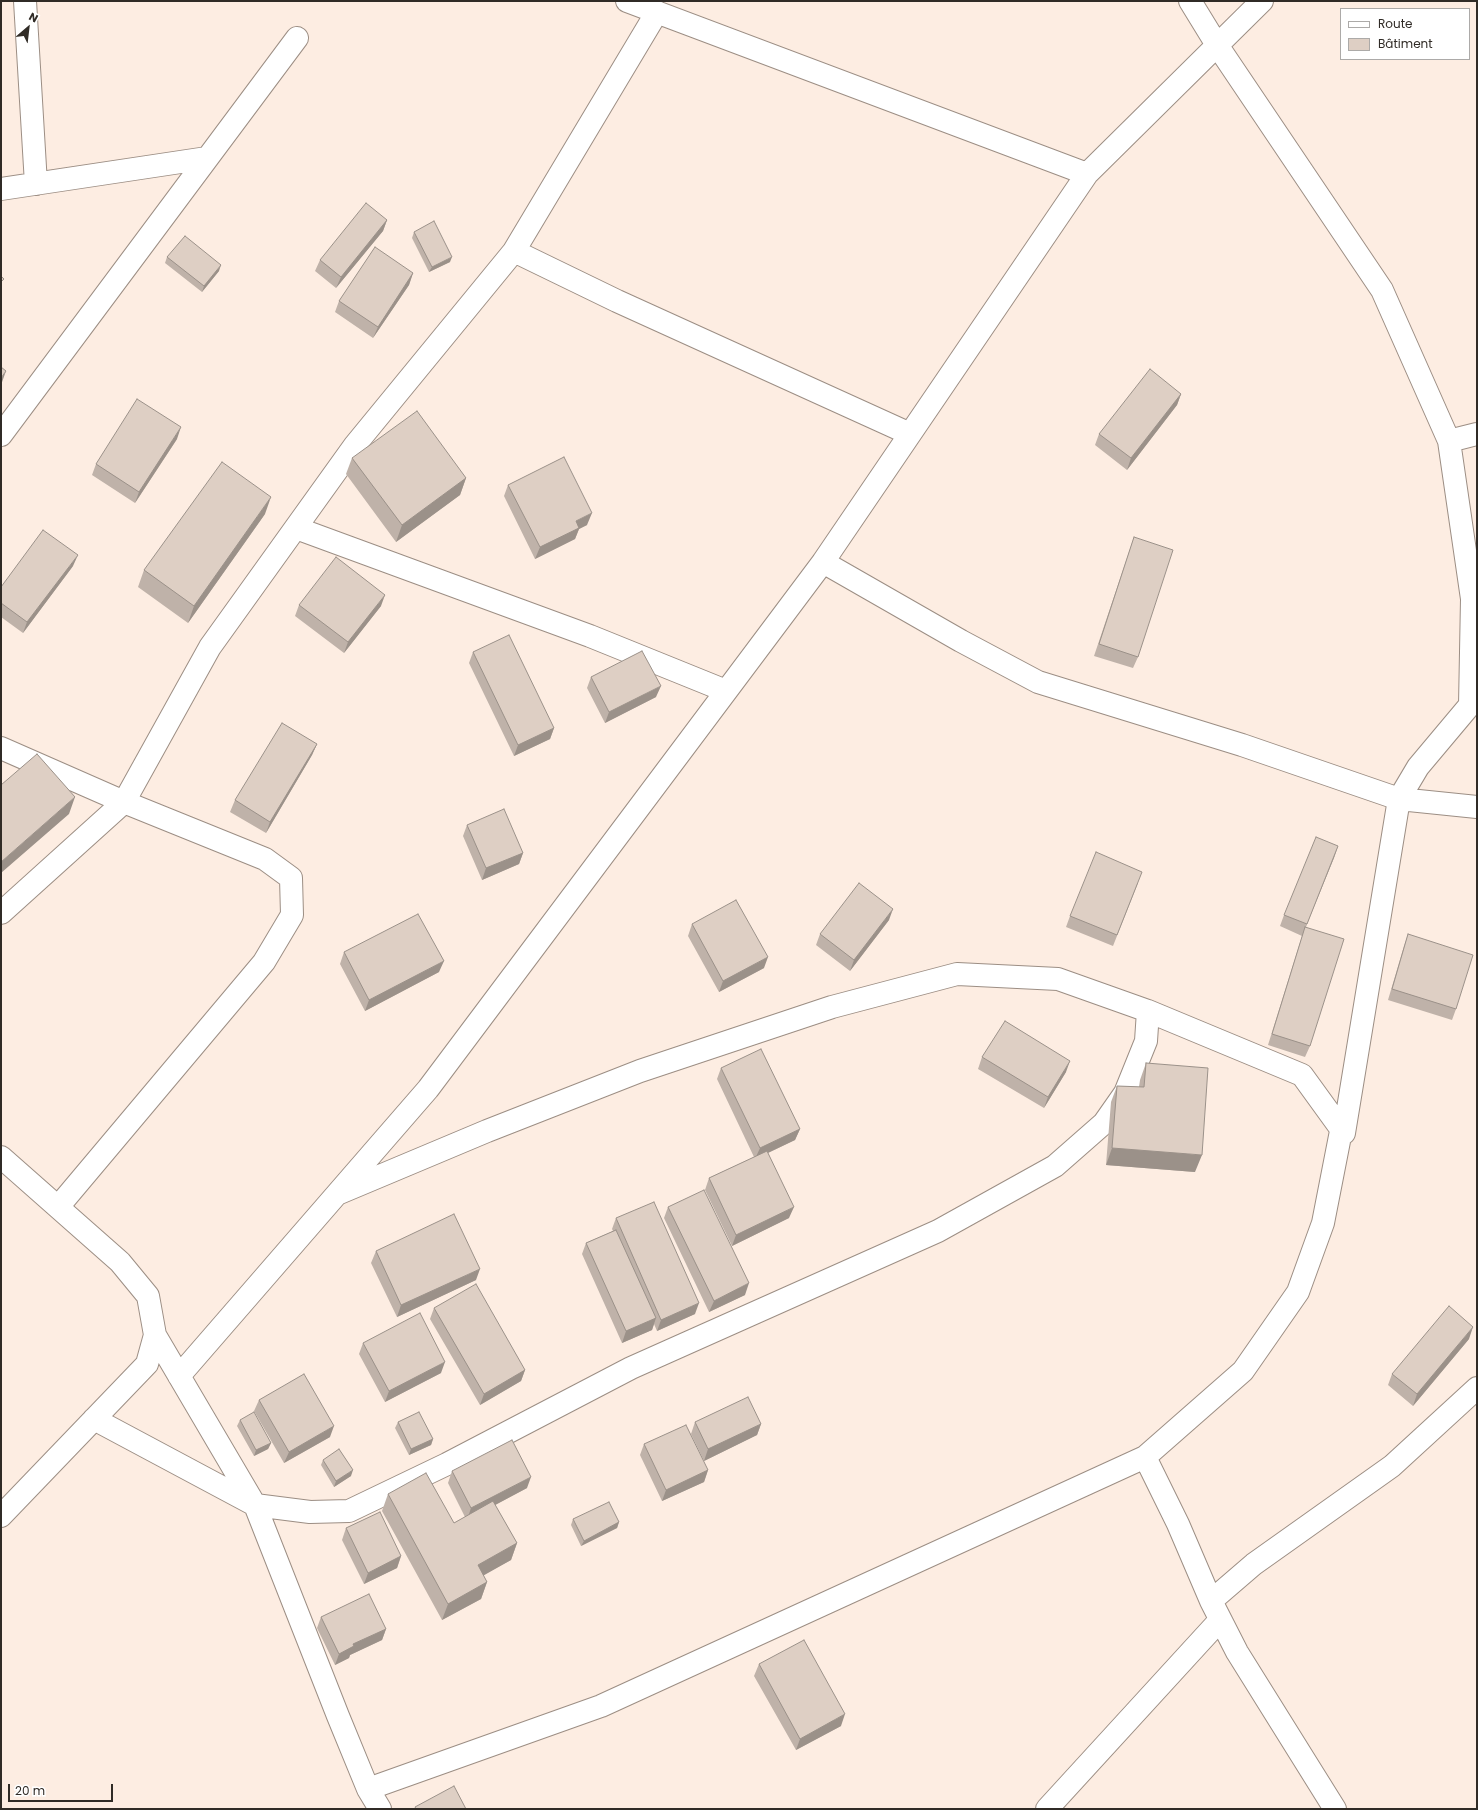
<!DOCTYPE html>
<html>
<head>
<meta charset="utf-8">
<style>
	body { margin:0 }
	#map { position:relative; width:1478px; height:1810px; overflow:hidden; background:#fdede2; font-family:Poppins,sans-serif }
	canvas { display:block }
	.frame { position:absolute; inset:0; border:2px solid #302b26; pointer-events:none }
	.legend { position:absolute; left:1340px; top:8px; width:130px; height:52px; box-sizing:border-box; background:#fff; border:1px solid #acaaa8; margin:0; padding:5px 7px; list-style:none; font-size:12px; color:#302b26 }
	.legend li { display:flex; align-items:center; gap:8px; height:20px }
	.legend b { width:20px; border:1px solid #acaaa8 }
	.north { position:absolute; left:8px; top:8px; width:40px; height:40px; -webkit-text-stroke:3px #fff; paint-order:stroke; rotate:28deg; font-size:11px; font-weight:700; line-height:16px; text-align:center; color:#302b26 }
	.north::after { content:''; display:block; margin:auto; width:14px; height:18px; background:#302b26; clip-path:polygon(50% 0,100% 100%,50% 72%,0 100%) }
	.scale { position:absolute; left:8px; top:1784px; width:105px; height:18px; box-sizing:border-box; border:2px solid #302b26; border-top:0; padding-left:5px; font-size:12px; line-height:14px; white-space:nowrap; color:#302b26; -webkit-text-stroke:3px #fff; paint-order:stroke }
</style>
</head>
<body>
<div id="map">
<canvas width="1478" height="1810"></canvas>
<div class="frame"></div>
<ul class="legend">
<li><b style="height:5px;background:#fff"></b>Route</li>
<li><b style="height:11px;background:#decfc4"></b>Bâtiment</li>
</ul>
<div class="north">N</div>
<div class="scale">20 m</div>
</div>
<script>
const c = document.querySelector('canvas').getContext('2d');
c.lineJoin = 'round';
const toPath = rows => new Path2D(rows.map(r => 'M' + r).join(''));
function stroke(path, color, width, dash) { c.strokeStyle = color; c.lineWidth = width; c.lineCap = dash ? 'butt' : 'round'; c.setLineDash(dash || []); c.stroke(path); }
function fill(path, color) { c.fillStyle = color; c.fill(path, 'evenodd'); }
const minor = toPath([
	[25,1,36,184],
	[627,1,1087,174],
	[1190,1,1217,45,1382,290,1449,441,1472,599,1470,705,1418,767,1399,799,1344,1133],
	[1,189,207,158],
	[514,251,617,301,910,434],
	[1,435,297,38],
	[1449,441,1477,434],
	[296,528,590,636,726,691],
	[823,562,961,641,1038,682,1242,745,1399,799,1477,807],
	[1,748,124,802,265,859,291,878,292,915,264,962,58,1207],
	[1,913,124,802,210,647,355,445,514,251,657,12],
	[1,1157,120,1262,148,1296,155,1335,255,1505,338,1716,368,1789,380,1809],
	[337,1194,487,1131,640,1071,832,1007,957,974,1058,979,1148,1011,1302,1075,1344,1133,1341,1131,1323,1223,1298,1292,1243,1371,1145,1457,601,1706,368,1789],
	[179,1376,428,1089,823,562,1087,174,1262,1],
	[94,1419,255,1505,310,1512,349,1511,447,1464,631,1368,938,1231,1055,1166,1104,1123,1125,1093,1146,1041,1148,1011],
	[1145,1457,1178,1524,1211,1601,1237,1652,1335,1809],
	[1,1516,147,1364,155,1335],
	[1211,1601,1254,1564,1392,1466,1477,1388],
	[1047,1809,1220,1620]
]);
const wall = toPath([
	[387,220,383,231,336,288,315,271,320,260],
	[414,232,450,262,429,272,412,238],
	[167,257,219,271,202,292,165,263],
	[413,273,409,285,373,338,335,312,339,301],
	[1181,394,1177,405,1127,470,1095,445,1099,434],
	[177,439,135,503,92,475,96,464],
	[352,458,466,478,460,495,396,542,346,474],
	[508,485,587,525,579,529,575,539,535,559,504,496],
	[265,514,188,623,138,587,144,570],
	[1134,537,1138,657,1133,668,1094,656],
	[73,566,23,633,1,617,1,587],
	[299,605,381,606,344,653,295,616],
	[473,652,554,728,550,739,514,756,469,663],
	[591,677,656,697,605,723,587,688],
	[317,744,312,755,266,833,230,812,235,800],
	[467,825,523,853,519,864,482,880,463,836],
	[1338,846,1306,927,1310,1046,1305,1057,1268,1045,1302,936,1280,926,1284,915],
	[1138,883,1113,946,1066,927,1070,916],
	[889,920,850,971,816,945,820,934],
	[692,924,764,968,719,992,688,936],
	[1408,934,1456,1009,1452,1020,1388,1000,1404,946],
	[344,952,439,972,365,1011,340,964],
	[982,1057,1066,1072,1044,1108,978,1069],
	[1146,1063,1195,1172,1106,1165,1111,1102,1117,1086,1139,1087,1140,1080],
	[721,1068,800,1129,795,1140,768,1153,789,1218,732,1246,705,1190,709,1178,754,1157,717,1079],
	[668,1207,745,1295,709,1312,664,1218],
	[616,1218,695,1314,657,1331,654,1324,652,1330,622,1343,582,1254,586,1243,613,1231,612,1229],
	[376,1251,476,1280,397,1317,371,1263],
	[434,1308,525,1370,521,1381,480,1405,430,1319],
	[1469,1339,1413,1406,1388,1385,1392,1374],
	[363,1343,441,1373,385,1402,359,1354],
	[259,1400,330,1437,284,1463,254,1411],
	[240,1420,271,1443,268,1449,254,1456,237,1426],
	[398,1422,433,1439,431,1445,409,1455,395,1428],
	[695,1422,761,1424,757,1435,704,1461,691,1434],
	[644,1444,708,1470,704,1482,662,1501,640,1455],
	[323,1460,351,1476,334,1487,321,1465],
	[452,1471,527,1488,495,1505,517,1543,511,1560,483,1575,487,1582,481,1599,442,1620,382,1511,388,1494,454,1523,465,1517,448,1483],
	[573,1519,619,1522,617,1528,581,1546,571,1525],
	[346,1528,401,1556,397,1568,364,1584,342,1540],
	[321,1617,386,1629,382,1640,350,1655,349,1658,335,1665,317,1628],
	[759,1664,841,1726,796,1750,754,1676]
]);
const shadedWall = toPath([
	[387,220,383,231,336,288,341,277],
	[452,257,450,262,429,272,432,267],
	[221,265,219,271,202,292,204,286],
	[413,273,409,285,373,338,378,327],
	[6,371,1,385,1,378],
	[1181,394,1177,405,1127,470,1131,458],
	[181,427,177,439,135,503,139,492],
	[466,478,460,495,396,542,402,525],
	[271,497,265,514,188,623,194,606],
	[592,513,587,525,579,529,575,539,535,559,540,547,576,521],
	[78,555,73,566,23,633,27,622],
	[385,595,381,606,344,653,348,642],
	[661,686,656,697,605,723,609,712],
	[554,728,550,739,514,756,518,745],
	[317,744,312,755,266,833,270,822],
	[75,797,69,814,1,873,1,862],
	[1338,846,1334,858,1302,936,1307,924],
	[523,853,519,864,482,880,486,868],
	[893,909,889,920,850,971,854,960],
	[768,957,764,968,719,992,723,981],
	[444,961,439,972,365,1011,369,1000],
	[1070,1061,1066,1072,1044,1108,1048,1097],
	[800,1129,795,1140,755,1159,760,1148],
	[1112,1148,1202,1155,1195,1172,1106,1165],
	[794,1207,789,1218,732,1246,736,1235],
	[480,1269,476,1280,397,1317,401,1305],
	[749,1283,745,1295,709,1312,714,1301],
	[699,1303,695,1314,657,1331,661,1320],
	[656,1318,652,1330,622,1343,626,1331],
	[1473,1327,1469,1339,1413,1406,1417,1394],
	[445,1362,441,1373,385,1402,389,1391],
	[525,1370,521,1381,480,1405,484,1394],
	[761,1424,757,1435,704,1461,708,1449],
	[334,1426,330,1437,284,1463,289,1452],
	[433,1439,431,1445,409,1455,411,1449],
	[271,1443,268,1449,254,1456,256,1450],
	[353,1470,351,1476,334,1487,336,1481],
	[708,1470,704,1482,662,1501,666,1490],
	[531,1477,527,1488,467,1520,471,1508],
	[619,1522,617,1528,581,1546,584,1541],
	[517,1543,511,1560,472,1582,478,1565],
	[401,1556,397,1568,364,1584,368,1573],
	[487,1582,481,1599,442,1620,448,1604],
	[386,1629,382,1640,350,1655,349,1658,335,1665,339,1654,353,1644],
	[845,1714,841,1726,796,1750,800,1739]
]);
const building = toPath([
	[366,203,387,220,341,277,320,260,366,203],
	[434,221,452,257,432,267,414,232,434,221],
	[185,236,221,265,204,286,167,257,185,236],
	[375,247,413,273,378,327,339,301,375,247],
	[1,276,4,279,1,282,1,276],
	[1,367,6,371,1,378,1,367],
	[1150,369,1181,394,1131,458,1099,434,1150,369],
	[137,399,181,427,139,492,96,464,137,399],
	[417,411,466,478,402,525,352,458,417,411],
	[564,457,592,513,576,521,579,528,540,547,508,485,564,457],
	[222,462,271,497,194,606,144,570,222,462],
	[43,530,78,555,27,622,1,603,1,587,43,530],
	[1134,537,1173,550,1138,657,1099,644,1134,537],
	[336,557,385,595,348,642,299,605,336,557],
	[509,635,554,728,518,745,473,652,509,635],
	[642,651,661,686,609,712,591,677,642,651],
	[282,723,317,744,270,822,235,800,282,723],
	[37,754,75,797,1,862,1,785,37,754],
	[504,809,523,853,486,868,467,825,504,809],
	[1316,837,1338,846,1307,924,1284,915,1316,837],
	[1096,852,1142,872,1117,935,1070,916,1096,852],
	[859,883,893,909,854,960,820,934,859,883],
	[736,900,768,957,723,981,692,924,736,900],
	[418,914,444,961,369,1000,344,952,418,914],
	[1305,927,1344,939,1310,1046,1272,1034,1305,927],
	[1408,934,1473,955,1456,1009,1392,989,1408,934],
	[1005,1021,1070,1061,1048,1097,982,1057,1005,1021],
	[761,1049,800,1129,760,1148,721,1068,761,1049],
	[1146,1063,1208,1068,1202,1155,1112,1148,1117,1086,1144,1087,1146,1063],
	[767,1151,794,1207,736,1235,709,1178,767,1151],
	[704,1190,749,1283,714,1301,668,1207,704,1190],
	[654,1202,699,1303,661,1320,616,1218,654,1202],
	[454,1214,480,1269,401,1305,376,1251,454,1214],
	[616,1230,656,1318,626,1331,586,1243,616,1230],
	[476,1284,525,1370,484,1394,434,1308,476,1284],
	[1449,1306,1473,1327,1417,1394,1392,1374,1449,1306],
	[420,1313,445,1362,389,1391,363,1343,420,1313],
	[304,1374,334,1426,289,1452,259,1400,304,1374],
	[748,1397,761,1424,708,1449,695,1422,748,1397],
	[254,1412,271,1443,256,1450,240,1420,254,1412],
	[419,1412,433,1439,411,1449,398,1422,419,1412],
	[686,1425,708,1470,666,1490,644,1444,686,1425],
	[512,1440,531,1477,471,1508,452,1471,512,1440],
	[339,1449,353,1470,336,1481,323,1460,339,1449],
	[426,1473,454,1523,493,1501,517,1543,478,1565,487,1582,448,1604,388,1494,426,1473],
	[609,1502,619,1522,584,1541,573,1519,609,1502],
	[380,1512,401,1556,368,1573,346,1528,380,1512],
	[369,1594,386,1629,353,1644,354,1646,339,1654,321,1617,369,1594],
	[804,1640,845,1714,800,1739,759,1664,804,1640],
	[454,1786,466,1809,416,1809,415,1807,454,1786]
]);
stroke(minor, '#9c8e84', 24);
stroke(minor, '#fff', 22);
fill(wall, '#bfb2a9');
fill(shadedWall, '#9b9189');
fill(building, '#decfc4');
stroke(building, '#9b9189', 1);
</script>
</body>
</html>
